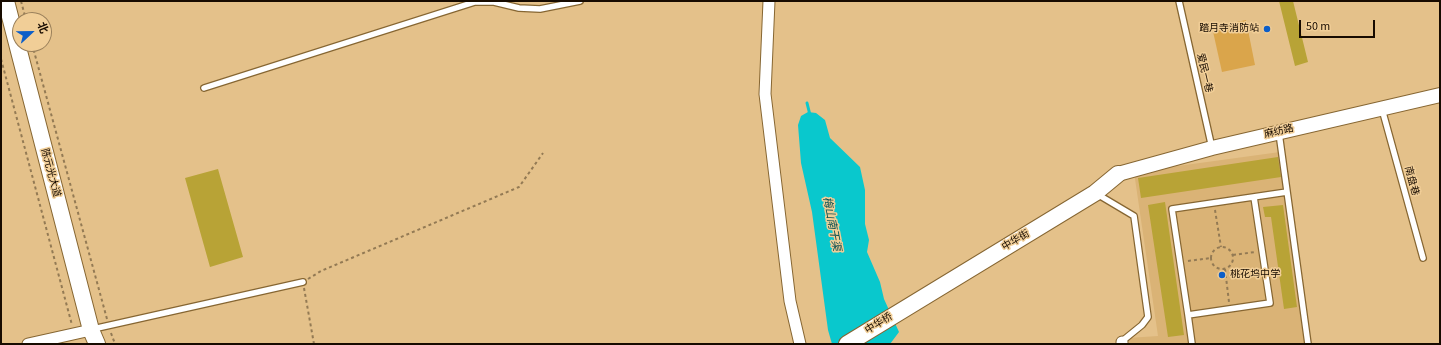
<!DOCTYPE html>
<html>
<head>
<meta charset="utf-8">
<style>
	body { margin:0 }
	#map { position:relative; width:1441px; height:345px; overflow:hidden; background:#e4c18a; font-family:"Source Sans 3","Noto Sans SC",sans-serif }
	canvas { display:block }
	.frame { position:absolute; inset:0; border:2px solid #170b00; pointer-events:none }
	.north { position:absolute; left:12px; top:12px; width:40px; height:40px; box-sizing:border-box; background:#f1ce97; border:1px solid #9a805b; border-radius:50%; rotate:68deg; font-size:11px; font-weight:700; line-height:16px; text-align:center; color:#170b00 }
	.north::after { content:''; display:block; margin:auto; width:14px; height:18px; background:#0c5ec8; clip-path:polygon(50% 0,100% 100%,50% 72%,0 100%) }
	.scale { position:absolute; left:1299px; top:20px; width:76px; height:18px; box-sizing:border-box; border:2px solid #170b00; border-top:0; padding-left:5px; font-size:12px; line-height:14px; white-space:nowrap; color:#170b00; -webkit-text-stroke:3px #f1ce97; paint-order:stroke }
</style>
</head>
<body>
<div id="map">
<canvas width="1441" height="345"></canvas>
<div class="frame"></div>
<div class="north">北</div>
<div class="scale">50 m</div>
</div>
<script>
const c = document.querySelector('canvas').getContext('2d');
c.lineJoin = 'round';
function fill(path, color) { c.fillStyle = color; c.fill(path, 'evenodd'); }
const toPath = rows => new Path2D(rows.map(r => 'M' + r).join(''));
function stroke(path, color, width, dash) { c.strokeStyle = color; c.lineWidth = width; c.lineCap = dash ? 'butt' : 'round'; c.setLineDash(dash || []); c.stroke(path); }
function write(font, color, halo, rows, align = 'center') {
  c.font = font + ' "Source Sans 3","Noto Sans SC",sans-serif'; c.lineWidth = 3; c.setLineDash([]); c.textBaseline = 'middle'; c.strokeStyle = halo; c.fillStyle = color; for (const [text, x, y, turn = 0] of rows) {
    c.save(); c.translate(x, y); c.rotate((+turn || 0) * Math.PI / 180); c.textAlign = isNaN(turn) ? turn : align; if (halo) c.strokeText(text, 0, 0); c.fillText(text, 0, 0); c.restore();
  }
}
const built = toPath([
	[1280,152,1304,344,1129,344,1128,338,1158,336,1134,172]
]);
const green = toPath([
	[1246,20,1255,65,1222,72,1212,27]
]);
const water = toPath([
	[808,112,816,113,825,120,830,138,860,167,865,190,865,224,869,240,867,252,880,282,884,299,899,332,890,344,832,344,828,330,812,212,801,163,798,125,801,116]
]);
const stream = toPath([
	[807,103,810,115]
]);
const building = toPath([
	[1279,1,1293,1,1308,62,1295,66],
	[1278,157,1281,177,1141,198,1138,178],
	[218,169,243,257,210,267,185,178],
	[1165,202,1184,335,1168,337,1148,205],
	[1283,205,1297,307,1284,309,1271,217,1265,217,1263,207]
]);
const path = toPath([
	[21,1,26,20],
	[32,44,107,319],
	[1,59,72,325],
	[1215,210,1221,247],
	'1211 258a11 11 0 1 1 22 0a11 11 0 1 1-22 0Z',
	[1233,255,1255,252],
	[1188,261,1211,258],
	[1225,269,1229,302],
	[308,279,321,271,519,187,543,153],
	[304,288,314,344],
	[111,333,115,344]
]);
const service = toPath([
	[1179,1,1212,148],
	[204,88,475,2,494,2,519,8,540,9,580,1],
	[1382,109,1423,258],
	[1279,133,1308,344],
	[1097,194,1134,216,1148,317,1142,325,1121,342],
	[1254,197,1270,303,1188,315,1172,209,1287,192],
	[1188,315,1192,344],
	[93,329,303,282]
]);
const minor = toPath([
	[769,1,765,94,790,301,800,344],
	[1122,342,1122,344],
	[28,344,91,330]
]);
const tertiary = toPath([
	[1118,174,1212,148,1440,95]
]);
const secondary = toPath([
	[6,1,91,330,97,344],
	[847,344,1095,193,1118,174]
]);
const markers = [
	[1267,29,4,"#0c5ec8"],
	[1222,275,4,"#0c5ec8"]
];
const poiNames = [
	["踏月寺消防站",1259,29],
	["桃花坞中学",1230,275,"left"]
];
const streetNames = [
	["爱民一巷",1204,73,77],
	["麻纺路",1279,132,-13],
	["陈元光大道",50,173,75],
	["南盘巷",1411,181,75],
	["中华街",1016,241,-31],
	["中华桥",879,324,-32]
];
const waterNames = [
	["梅山南干渠",831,224,79]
];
fill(built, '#dab376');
fill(green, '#daa54b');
fill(water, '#09c8cd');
stroke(stream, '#09c8cd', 3);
fill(building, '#b8a336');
stroke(service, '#866632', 8);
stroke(minor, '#866632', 13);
stroke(tertiary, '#866632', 16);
stroke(secondary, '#866632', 18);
stroke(path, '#937a54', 2, [3, 3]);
stroke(service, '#fff', 5.5);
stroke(minor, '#fff', 11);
stroke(tertiary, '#fff', 14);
stroke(secondary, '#fff', 16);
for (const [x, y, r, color] of markers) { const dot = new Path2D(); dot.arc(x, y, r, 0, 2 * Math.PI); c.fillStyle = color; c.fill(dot); stroke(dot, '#f1ce97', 1.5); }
write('10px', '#170b00', '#f1ce97', poiNames, 'right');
write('10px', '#170b00', '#f1ce97', streetNames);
write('italic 11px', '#094f51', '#f1ce97', waterNames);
</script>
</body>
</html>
